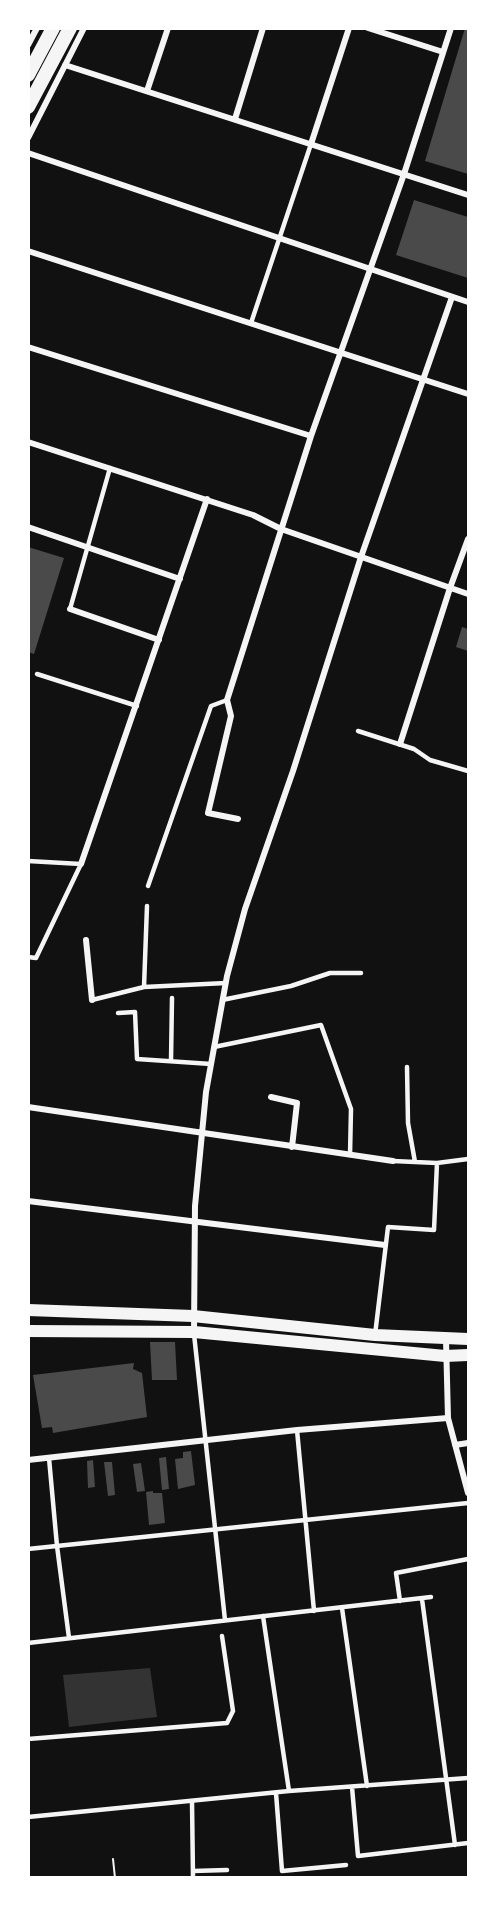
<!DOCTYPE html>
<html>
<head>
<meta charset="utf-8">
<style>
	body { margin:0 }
	#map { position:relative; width:497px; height:1906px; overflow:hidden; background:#111; font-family:Commissioner,sans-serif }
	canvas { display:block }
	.frame { position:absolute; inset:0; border:30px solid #fff; pointer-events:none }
</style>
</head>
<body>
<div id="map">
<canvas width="497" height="1906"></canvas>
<div class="frame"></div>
</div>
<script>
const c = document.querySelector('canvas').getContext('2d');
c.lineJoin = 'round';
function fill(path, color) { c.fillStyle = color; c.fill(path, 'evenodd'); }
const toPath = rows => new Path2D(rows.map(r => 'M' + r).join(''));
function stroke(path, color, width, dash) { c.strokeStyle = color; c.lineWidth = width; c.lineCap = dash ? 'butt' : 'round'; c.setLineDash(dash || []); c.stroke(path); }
const water = toPath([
	[150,1668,157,1717,69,1727,63,1675]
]);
const building = toPath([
	[465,28,468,28,468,174,425,161],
	[414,200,468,217,468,278,396,255],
	[28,547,64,558,34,654,28,652],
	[462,627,468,629,468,651,456,647],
	[150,1342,175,1342,177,1380,152,1380],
	[134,1363,133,1369,142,1373,147,1417,53,1433,52,1427,42,1428,33,1375],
	[191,1451,195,1485,178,1489,175,1459,183,1458,183,1452],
	[166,1457,169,1489,162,1490,159,1458],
	[93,1460,95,1487,88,1488,87,1461],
	[104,1462,112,1462,115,1495,108,1496],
	[141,1463,145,1491,137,1492,133,1464],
	[153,1491,153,1493,162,1493,165,1523,149,1525,146,1492]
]);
const path = toPath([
	[113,1859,115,1878]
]);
const service = toPath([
	[251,323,311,144],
	[70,609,110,468],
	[37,674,137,706],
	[358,731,414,749,430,760,468,771],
	[28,861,81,864,36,958,28,957],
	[148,886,211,706,227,700],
	[144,987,147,906],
	[92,1000,144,987,226,983],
	[222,1000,291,986,330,973,361,973],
	[118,1013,135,1012,137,1059,211,1064],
	[214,1047,321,1025,351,1109,350,1155],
	[171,1061,172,998],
	[407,1067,408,1123,415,1162],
	[393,1161,437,1163,468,1159],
	[194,1334,225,1620],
	[375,1335,388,1227,434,1230,437,1163],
	[297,1430,314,1611],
	[49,1458,57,1546,69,1638],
	[28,1549,468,1503],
	[422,1599,455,1845],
	[400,1601,396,1573,468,1559],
	[342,1608,367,1786],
	[263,1616,289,1791],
	[28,1643,431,1597],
	[28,1739,227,1723,233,1711,222,1636],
	[352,1787,358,1856,468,1843],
	[276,1793,282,1871,346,1865],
	[192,1801,193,1878],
	[28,1817,289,1791,468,1778],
	[193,1871,227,1870]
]);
const minor = toPath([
	[368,28,443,52],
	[28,45,37,28],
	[65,65,468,195],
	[147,91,168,28],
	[235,119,263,28],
	[28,138,84,28],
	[311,144,349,28],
	[28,153,468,302],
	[28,251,468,394],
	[28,347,311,436],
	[28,442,253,515,281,529,468,594],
	[28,527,180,579],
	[70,609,159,640],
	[400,744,450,588,468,539],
	[238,819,208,813,231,716,227,700,311,436,404,174,451,28],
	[81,864,207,499],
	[86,940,92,1000],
	[271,1097,297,1103,292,1147],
	[28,1107,393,1161],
	[28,1201,385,1245],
	[194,1332,195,1206,206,1092,227,976,245,909,293,771,361,557,452,297],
	[446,1340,448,1418,468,1493],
	[455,1445,468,1443],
	[28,1460,297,1430,448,1418]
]);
const secondary = toPath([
	[28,1310,193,1316,375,1335,468,1339],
	[28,1331,194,1332,445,1356,468,1355]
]);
const primary = toPath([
	[28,75,53,28],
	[28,107,70,28]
]);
fill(water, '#333');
fill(building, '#4a4a4a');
stroke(path, '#f5f5f5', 2);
stroke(service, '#f5f5f5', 4.5);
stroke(minor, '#f5f5f5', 6);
stroke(secondary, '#f5f5f5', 12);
stroke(primary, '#f5f5f5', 14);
</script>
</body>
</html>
